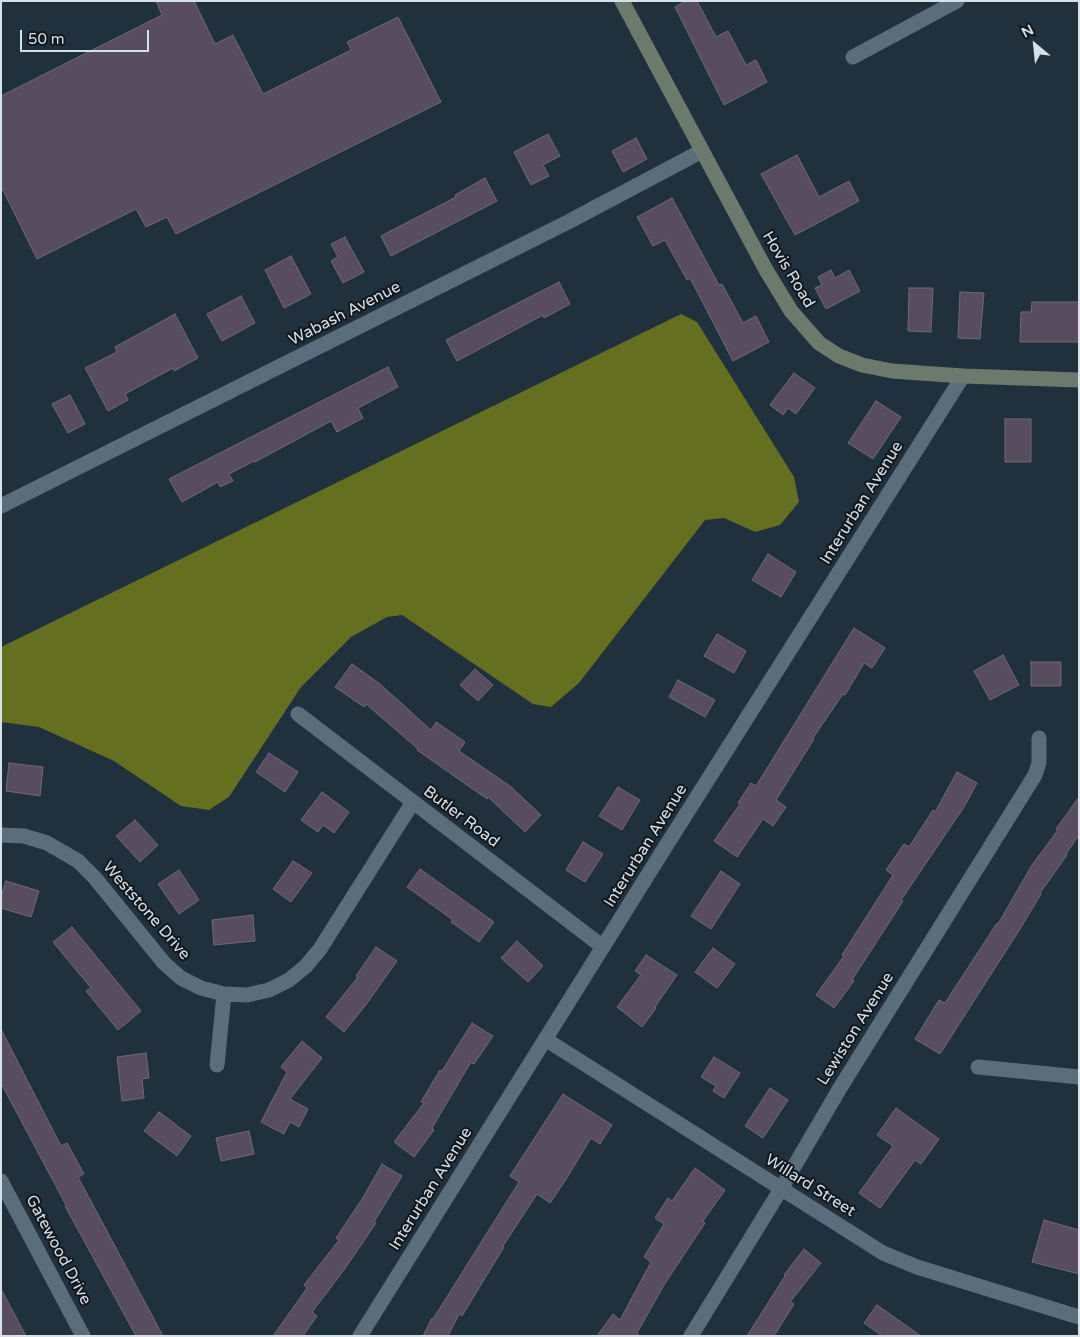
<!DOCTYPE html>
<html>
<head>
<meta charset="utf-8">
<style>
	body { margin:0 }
	#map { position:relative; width:1080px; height:1337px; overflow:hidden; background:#21303d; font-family:"Varela Round",sans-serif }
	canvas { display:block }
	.frame { position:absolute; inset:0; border:2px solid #d6e0e8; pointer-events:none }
	.north { position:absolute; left:1010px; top:20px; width:50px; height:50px; -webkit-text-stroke:4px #11171d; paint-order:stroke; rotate:332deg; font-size:14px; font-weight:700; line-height:20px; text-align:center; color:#d6e0e8 }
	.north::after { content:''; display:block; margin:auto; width:18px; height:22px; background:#d6e0e8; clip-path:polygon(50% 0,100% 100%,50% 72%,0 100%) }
	.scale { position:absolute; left:20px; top:30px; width:129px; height:22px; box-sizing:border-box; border:2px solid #d6e0e8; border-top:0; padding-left:6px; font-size:15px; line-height:18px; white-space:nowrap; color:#d6e0e8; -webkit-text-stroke:4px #11171d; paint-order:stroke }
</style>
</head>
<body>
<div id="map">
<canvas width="1080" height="1337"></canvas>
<div class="frame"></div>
<div class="north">N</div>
<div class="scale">50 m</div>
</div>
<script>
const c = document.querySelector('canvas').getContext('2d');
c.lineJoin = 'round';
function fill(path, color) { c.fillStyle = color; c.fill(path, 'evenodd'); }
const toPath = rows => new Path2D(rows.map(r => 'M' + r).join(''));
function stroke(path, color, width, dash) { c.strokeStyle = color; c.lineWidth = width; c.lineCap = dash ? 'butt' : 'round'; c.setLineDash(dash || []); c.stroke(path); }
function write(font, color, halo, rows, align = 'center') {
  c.font = font + ' "Varela Round",sans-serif'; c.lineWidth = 4; c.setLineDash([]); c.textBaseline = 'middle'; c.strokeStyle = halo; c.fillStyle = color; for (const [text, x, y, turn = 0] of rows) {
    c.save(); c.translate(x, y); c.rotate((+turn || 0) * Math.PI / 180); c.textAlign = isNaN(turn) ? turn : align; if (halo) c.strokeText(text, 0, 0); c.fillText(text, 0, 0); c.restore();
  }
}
const forest = toPath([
	[681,314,697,322,794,477,799,502,780,525,755,532,724,518,705,520,579,683,551,707,533,704,402,615,387,617,351,637,301,687,229,797,209,810,181,806,114,761,39,727,1,722,1,647]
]);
const building = toPath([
	[156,1,194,1,215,44,233,35,263,94,351,50,347,42,398,17,441,102,176,234,167,217,146,227,136,209,37,259,1,186,1,96,162,15,156,1],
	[686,1,697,1,716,37,728,31,746,65,756,60,767,82,724,105,675,7,686,1],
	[548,134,560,156,543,165,549,176,531,185,514,152,548,134],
	[636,138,647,159,623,172,612,151,636,138],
	[797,155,819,197,849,181,859,201,795,235,761,174,797,155],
	[485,178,497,201,391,256,381,236,456,197,455,195,485,178],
	[672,198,719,285,722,284,743,323,756,316,769,342,733,361,690,278,687,280,665,240,653,246,637,217,672,198],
	[345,237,364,272,343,283,331,261,338,257,331,244,345,237],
	[291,256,311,294,284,308,265,270,291,256],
	[831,270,835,278,849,270,860,291,826,309,815,288,822,285,818,277,831,270],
	[559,282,570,304,544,318,543,315,457,361,446,340,559,282],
	[909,288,933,288,931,332,908,331,909,288],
	[960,292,984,293,980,339,958,338,960,292],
	[241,296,255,323,222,341,207,314,241,296],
	[1032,302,1079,302,1079,342,1020,342,1021,312,1031,312,1032,302],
	[175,314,198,358,174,371,173,368,125,394,128,400,108,411,85,368,117,352,115,347,175,314],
	[388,367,398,387,358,408,363,418,337,432,331,421,255,462,254,461,229,474,233,481,220,487,218,482,182,502,169,479,388,367],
	[794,373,815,388,796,414,788,408,783,415,770,405,794,373],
	[70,395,85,424,68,433,52,404,70,395],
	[876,401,901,417,873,459,848,443,876,401],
	[1005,419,1031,419,1031,462,1005,462,1005,419],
	[768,554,796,572,781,597,752,580,768,554],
	[854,628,885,648,872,668,864,663,845,695,843,694,813,738,814,739,776,800,786,807,773,826,763,819,737,857,714,841,740,804,738,803,751,783,756,786,854,628],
	[717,634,746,651,734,673,704,656,717,634],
	[1003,655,1019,685,990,700,974,671,1003,655],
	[1031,662,1061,662,1061,686,1031,686,1031,662],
	[352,664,380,684,431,730,436,722,465,742,459,751,510,786,541,815,525,832,488,797,487,799,417,750,418,749,366,704,364,707,335,687,352,664],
	[475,669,493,685,478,701,460,685,475,669],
	[678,680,715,700,705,717,669,697,678,680],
	[269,753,298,772,285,792,256,772,269,753],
	[9,763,43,767,40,796,6,791,9,763],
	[957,772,977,783,964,807,901,900,903,901,852,980,854,981,834,1008,816,995,844,956,842,955,893,875,886,870,904,844,909,847,933,810,935,812,957,772],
	[618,787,640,800,622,830,599,816,618,787],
	[322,792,349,812,334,833,323,825,318,832,301,820,322,792],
	[1079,797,1079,835,1066,854,1067,855,1040,893,1041,894,1020,929,940,1054,915,1039,939,1000,945,1003,997,923,998,924,1032,865,1058,830,1056,829,1079,797],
	[135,820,158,845,140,862,116,836,135,820],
	[583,842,603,854,585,882,566,870,583,842],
	[293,861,312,873,291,902,273,889,293,861],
	[420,869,494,922,479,942,451,922,453,920,407,887,420,869],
	[179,870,199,900,179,914,158,884,179,870],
	[721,871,740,884,711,929,691,916,721,871],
	[6,881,39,891,31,917,1,908,1,897,6,881],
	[253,915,255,941,214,945,212,920,253,915],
	[72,927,141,1011,118,1030,86,991,91,988,53,942,72,927],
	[517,941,543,966,528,982,501,958,517,941],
	[376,947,397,961,365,1006,344,1032,326,1017,358,977,356,976,376,947],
	[713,948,735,964,717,988,695,972,713,948],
	[646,955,677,975,655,1007,656,1008,642,1027,617,1007,641,975,635,971,646,955],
	[472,1023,493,1036,474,1064,471,1062,432,1128,434,1130,414,1157,394,1142,424,1103,421,1102,440,1070,442,1071,472,1023],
	[1,1029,61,1146,67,1143,84,1174,78,1177,163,1336,136,1336,65,1206,66,1205,1,1083,1,1029],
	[302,1041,322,1058,290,1099,308,1109,299,1127,290,1122,284,1134,261,1122,287,1072,281,1067,302,1041],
	[146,1053,149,1078,142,1079,144,1098,122,1101,117,1057,146,1053],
	[714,1057,740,1073,724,1098,713,1091,716,1086,701,1077,714,1057],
	[770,1088,788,1100,763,1138,745,1126,770,1088],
	[563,1094,612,1125,600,1144,591,1138,565,1181,550,1203,537,1194,503,1246,504,1247,462,1316,459,1314,448,1336,423,1336,432,1318,433,1319,519,1182,510,1176,563,1094],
	[896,1108,939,1139,921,1164,915,1160,880,1208,859,1193,893,1146,877,1135,896,1108],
	[159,1112,191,1136,177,1156,144,1131,159,1112],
	[249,1131,254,1154,221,1161,216,1138,249,1131],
	[382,1164,402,1176,374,1222,376,1223,344,1270,312,1312,317,1316,303,1336,273,1336,307,1288,304,1285,339,1240,336,1238,364,1196,382,1164],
	[695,1168,725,1190,703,1221,705,1223,664,1285,637,1333,640,1336,597,1336,613,1314,620,1320,651,1262,644,1257,664,1224,655,1218,668,1198,672,1201,695,1168],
	[1044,1220,1079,1230,1079,1274,1032,1262,1044,1220],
	[804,1249,821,1263,790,1302,794,1304,774,1336,747,1336,785,1276,784,1275,804,1249],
	[1,1289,26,1336,1,1336,1,1289],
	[877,1305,921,1336,882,1336,864,1323,877,1305]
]);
const street = toPath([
	[853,57,957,1],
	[1,506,568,222,702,151],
	[298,714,603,947],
	[1,835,24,836,47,843,78,861,95,878,164,963,181,978,201,988,224,994,247,995,269,990,289,980,306,966,320,949,413,802],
	[545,1039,883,1253,917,1267,1079,1317],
	[217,1065,224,994],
	[978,1067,1079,1077],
	[1,1181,83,1336],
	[360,1336,659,857,963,376],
	[691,1336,781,1189,840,1088,1035,775,1039,763,1039,738]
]);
const secondary = toPath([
	[622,1,766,270,791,311,819,343,839,356,862,365,892,371,963,376,1079,380]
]);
const streetNames = [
	["Hovis Road",788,270,59],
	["Wabash Avenue",345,314,-27],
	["Interurban Avenue",862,503,-58],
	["Butler Road",461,817,37],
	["Interurban Avenue",646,846,-58],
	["Weststone Drive",146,911,49],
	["Lewiston Avenue",856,1029,-58],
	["Willard Street",810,1186,32],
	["Interurban Avenue",431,1189,-58],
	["Gatewood Drive",58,1250,62]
];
fill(forest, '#646f1f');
fill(building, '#574d5f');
stroke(building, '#716779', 1);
stroke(street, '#5b6c7b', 15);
stroke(secondary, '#6b7a6d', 15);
write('16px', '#d6e0e8', '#11171d', streetNames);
</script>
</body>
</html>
